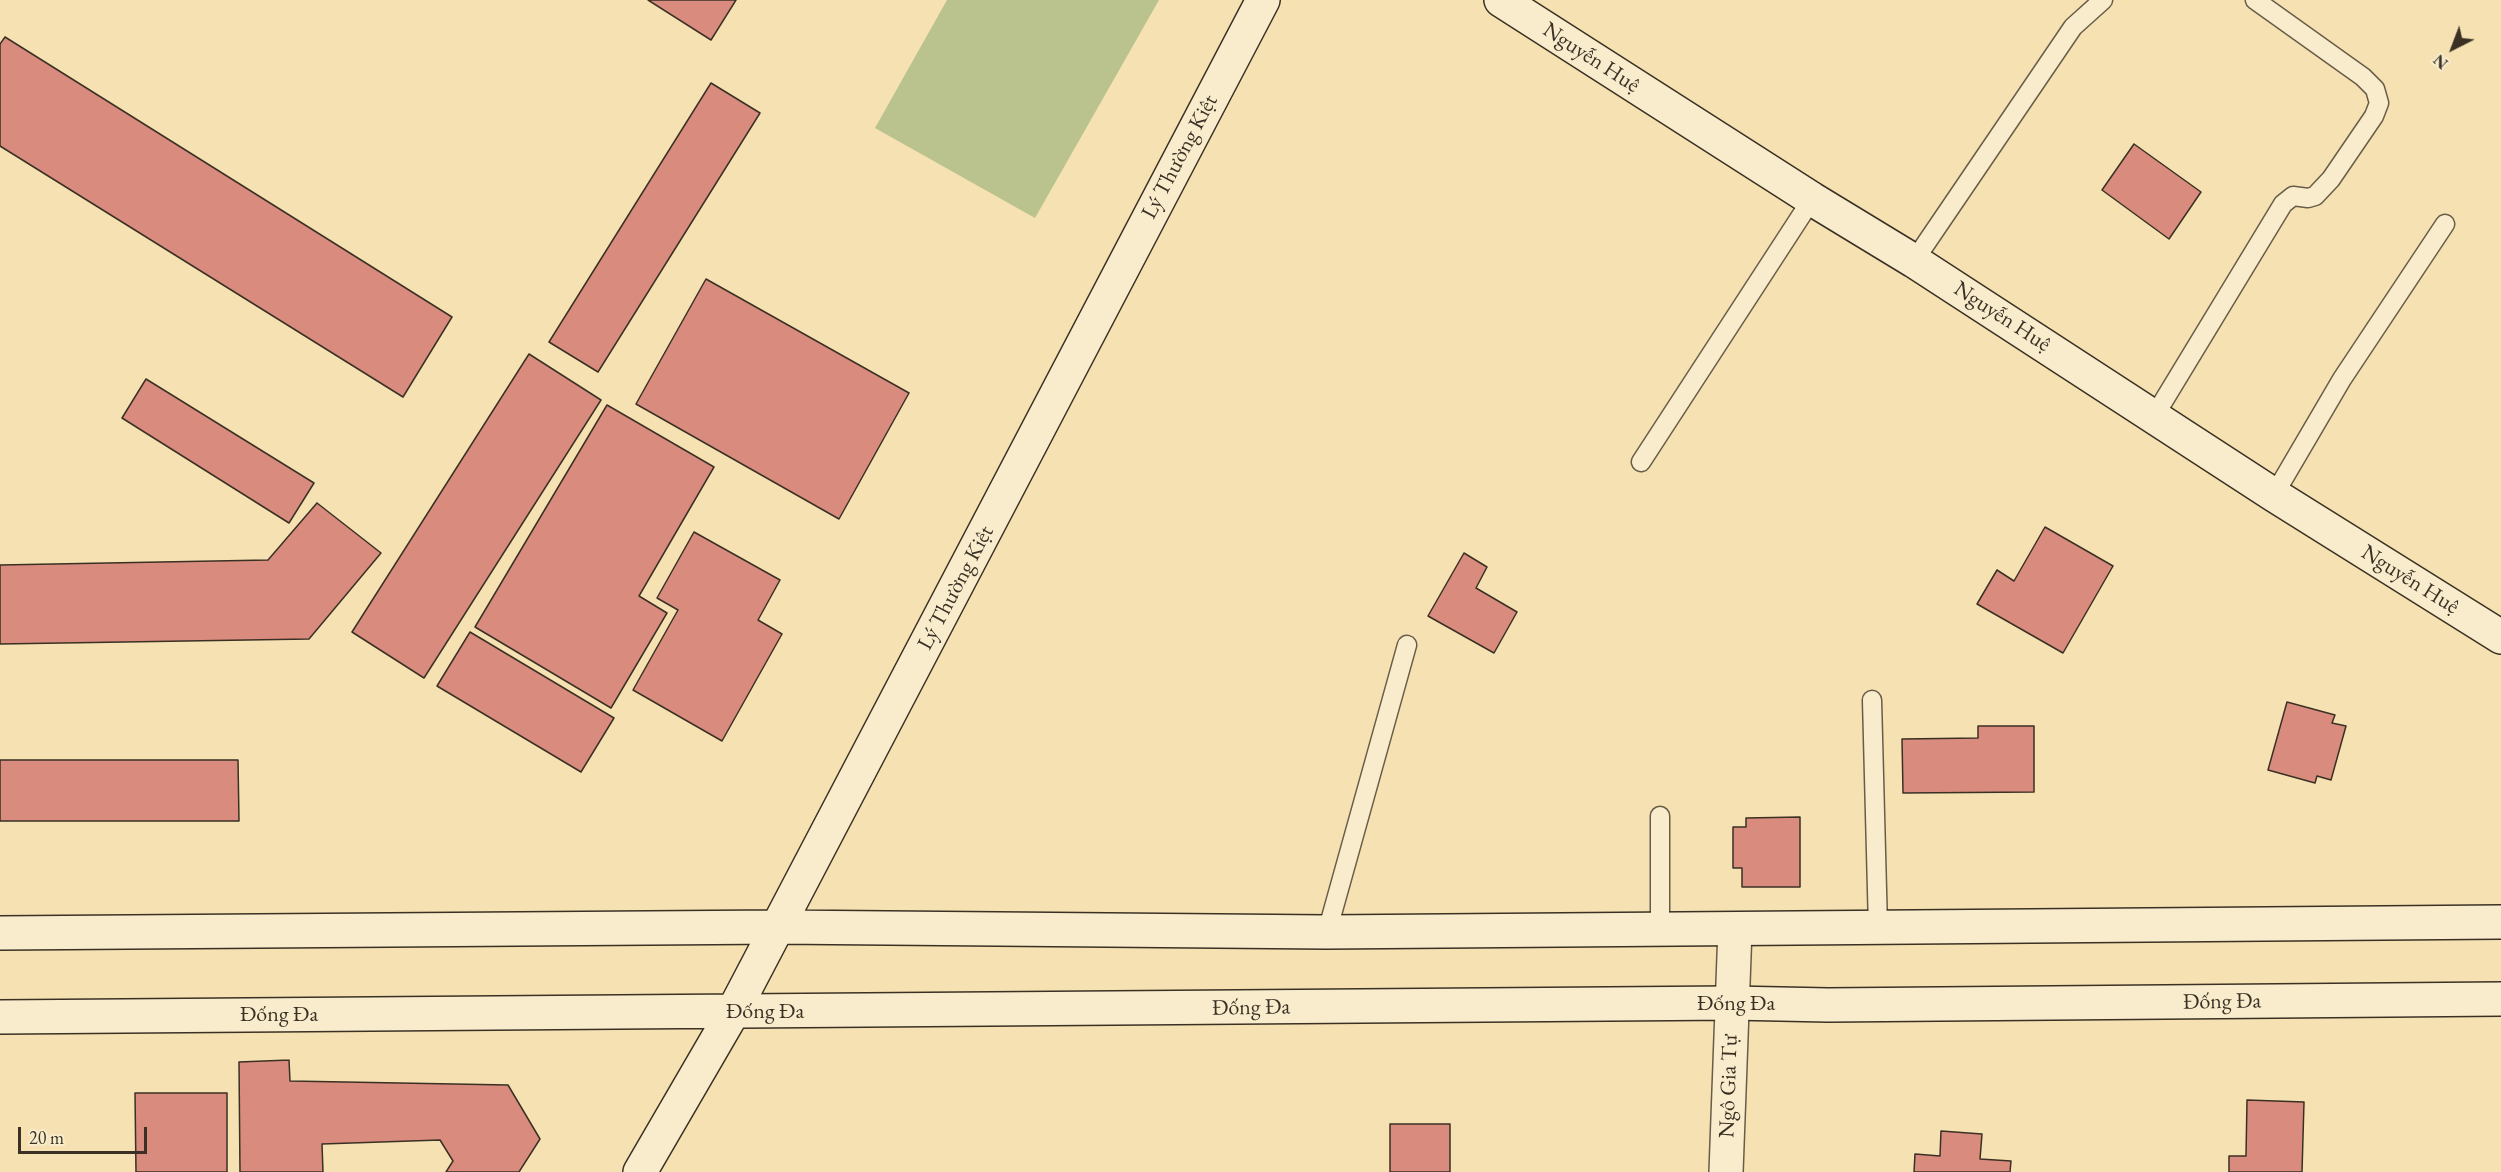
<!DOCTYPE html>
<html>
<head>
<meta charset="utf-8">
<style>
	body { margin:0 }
	#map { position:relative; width:2501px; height:1172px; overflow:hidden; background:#f5e1b2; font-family:"EB Garamond",serif }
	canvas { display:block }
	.north { position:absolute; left:2423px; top:18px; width:60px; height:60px; -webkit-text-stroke:4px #f8eccd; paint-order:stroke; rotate:222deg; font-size:16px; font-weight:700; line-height:24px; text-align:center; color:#3a3124 }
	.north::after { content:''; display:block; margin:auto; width:21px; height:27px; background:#3a3124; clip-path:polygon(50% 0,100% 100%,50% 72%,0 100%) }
	.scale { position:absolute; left:18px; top:1127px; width:129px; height:27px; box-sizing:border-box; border:3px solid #3a3124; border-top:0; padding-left:8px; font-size:18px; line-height:21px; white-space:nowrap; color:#3a3124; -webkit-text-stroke:4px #f8eccd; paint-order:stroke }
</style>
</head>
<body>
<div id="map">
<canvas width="2501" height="1172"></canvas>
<div class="north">N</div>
<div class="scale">20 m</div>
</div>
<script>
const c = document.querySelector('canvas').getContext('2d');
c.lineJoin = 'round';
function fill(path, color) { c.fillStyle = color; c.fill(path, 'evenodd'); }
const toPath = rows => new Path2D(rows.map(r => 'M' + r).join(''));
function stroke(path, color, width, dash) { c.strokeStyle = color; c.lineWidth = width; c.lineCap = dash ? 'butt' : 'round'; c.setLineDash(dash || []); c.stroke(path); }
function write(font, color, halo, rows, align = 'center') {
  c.font = font + ' "EB Garamond",serif'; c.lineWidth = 5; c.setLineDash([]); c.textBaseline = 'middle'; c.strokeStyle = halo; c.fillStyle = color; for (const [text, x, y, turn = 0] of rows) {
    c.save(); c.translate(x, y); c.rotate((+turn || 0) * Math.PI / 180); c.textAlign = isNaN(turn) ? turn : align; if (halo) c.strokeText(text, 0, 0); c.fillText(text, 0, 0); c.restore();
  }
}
const green = toPath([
	[947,0,1159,0,1035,218,875,128]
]);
const building = toPath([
	[648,0,736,0,711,40,648,0],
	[5,37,452,317,403,397,0,146,0,44,5,37],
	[711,83,760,113,598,372,549,342,711,83],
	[2134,144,2201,192,2169,239,2102,190,2134,144],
	[706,279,909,393,839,519,636,404,706,279],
	[529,354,601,400,424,678,352,632,529,354],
	[146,379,314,483,289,523,122,418,146,379],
	[607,405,714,467,639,596,667,613,611,708,475,627,607,405],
	[317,503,381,553,309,639,0,644,0,565,268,560,317,503],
	[2045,527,2113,566,2063,653,1977,604,1997,570,2014,581,2045,527],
	[694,532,780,580,758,620,782,634,722,741,633,690,678,610,657,598,694,532],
	[1464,553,1487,567,1476,588,1517,612,1494,653,1428,616,1464,553],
	[470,632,614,718,581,772,437,686,470,632],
	[2287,702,2335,715,2332,723,2346,726,2331,780,2317,776,2315,783,2268,770,2287,702],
	[1978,726,2034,726,2034,792,1903,793,1902,739,1978,738,1978,726],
	[0,760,238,760,239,821,0,821,0,760],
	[1800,817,1800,887,1742,887,1742,868,1733,868,1733,827,1746,827,1746,818,1800,817],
	[289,1060,290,1081,508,1085,540,1139,519,1172,446,1172,453,1161,440,1140,322,1144,323,1172,240,1172,239,1062,289,1060],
	[135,1093,227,1093,227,1172,136,1172,135,1093],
	[2247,1100,2304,1102,2302,1172,2229,1172,2229,1156,2246,1156,2247,1100],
	[1390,1124,1450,1124,1450,1172,1390,1172,1390,1124],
	[1941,1131,1982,1134,1980,1159,2011,1161,2010,1172,1914,1172,1915,1154,1940,1156,1941,1131]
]);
const lane = toPath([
	[1914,261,2073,27,2103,0],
	[2155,415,2283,204,2293,196,2308,198,2315,196,2331,179,2374,116,2379,103,2375,89,2363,77,2255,0],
	[1641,462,1812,199],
	[2274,495,2342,379,2445,224],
	[1872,700,1878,928],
	[1660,816,1660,931],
	[1327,932,1407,645]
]);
const street = toPath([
	[1726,1172,1735,929]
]);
const secondary = toPath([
	[1501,0,1812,199,1914,261,2274,495,2501,637],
	[0,933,778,927,1327,932,2501,922],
	[0,1017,1732,1003,1828,1005,2501,999],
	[640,1172,733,1012,1263,0]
]);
const streetNames = [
	["Nguyễn Huệ",1591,58,33],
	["Lý Thường Kiệt",1180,157,-62],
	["Nguyễn Huệ",2002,317,33],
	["Nguyễn Huệ",2410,580,32],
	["Lý Thường Kiệt",956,588,-62],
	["Đống Đa",2222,1002,-1],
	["Đống Đa",1736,1004],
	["Đống Đa",1251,1008,-1],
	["Đống Đa",765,1012],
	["Đống Đa",279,1015],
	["Ngô Gia Tự",1729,1086,-88]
];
fill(green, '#bac38d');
fill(building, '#d98c7e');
stroke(building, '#3a3124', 1.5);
stroke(lane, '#695d48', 21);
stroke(street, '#695d48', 36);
stroke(secondary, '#3a3124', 36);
stroke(lane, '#f8eccd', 18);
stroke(street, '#f8eccd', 33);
stroke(secondary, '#f8eccd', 33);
write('22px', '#3a3124', '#f8eccd', streetNames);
</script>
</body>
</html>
